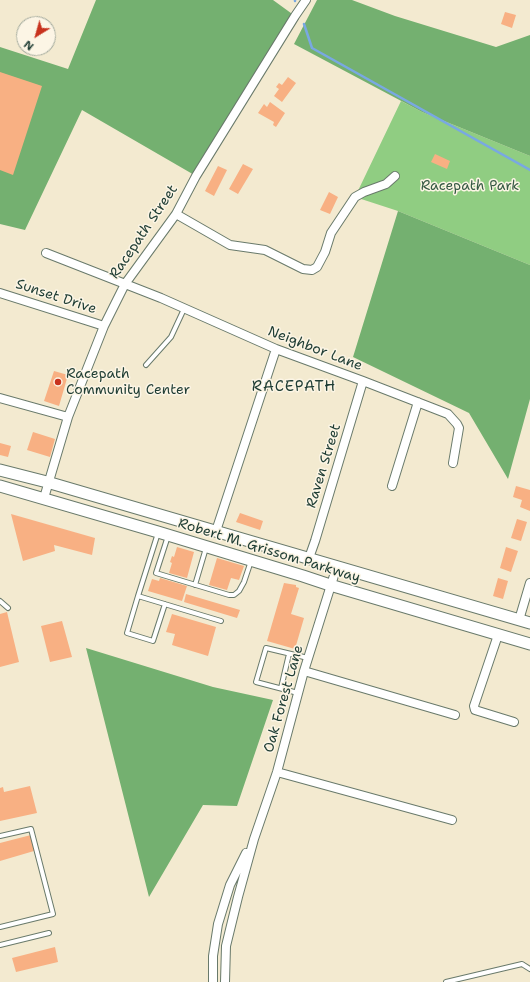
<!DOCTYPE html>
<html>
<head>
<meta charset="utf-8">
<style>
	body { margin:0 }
	#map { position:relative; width:530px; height:982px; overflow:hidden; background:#f3ead0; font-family:"Shantell Sans",sans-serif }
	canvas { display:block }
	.north { position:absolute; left:16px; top:16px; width:40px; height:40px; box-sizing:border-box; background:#fcf5e5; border:1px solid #a4ab9e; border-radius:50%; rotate:217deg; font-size:11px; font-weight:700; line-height:16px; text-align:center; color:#1f3d34 }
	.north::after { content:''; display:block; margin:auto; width:14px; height:18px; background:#c8321e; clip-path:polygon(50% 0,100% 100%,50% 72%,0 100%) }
</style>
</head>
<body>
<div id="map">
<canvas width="530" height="982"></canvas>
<div class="north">N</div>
</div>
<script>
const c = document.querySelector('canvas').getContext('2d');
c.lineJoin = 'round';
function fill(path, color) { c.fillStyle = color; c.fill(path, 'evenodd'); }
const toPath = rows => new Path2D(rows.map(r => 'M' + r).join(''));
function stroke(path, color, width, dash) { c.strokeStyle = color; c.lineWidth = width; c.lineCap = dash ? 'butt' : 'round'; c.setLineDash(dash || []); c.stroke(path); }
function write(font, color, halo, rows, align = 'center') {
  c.font = font + ' "Shantell Sans",sans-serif'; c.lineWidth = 3; c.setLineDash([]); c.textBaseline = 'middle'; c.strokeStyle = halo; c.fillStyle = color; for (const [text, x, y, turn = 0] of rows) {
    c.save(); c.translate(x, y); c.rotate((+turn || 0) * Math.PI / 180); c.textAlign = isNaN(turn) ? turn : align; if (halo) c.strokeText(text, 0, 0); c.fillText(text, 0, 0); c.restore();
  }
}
const green = toPath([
	[401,101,422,112,530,156,530,265,398,211,355,197]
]);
const forest = toPath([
	[96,0,273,0,295,16,196,176,82,110,25,230,0,224,0,47,68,69],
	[317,0,352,0,395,16,496,47,530,35,530,156,422,112,294,44],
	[398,211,530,265,530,399,508,479,469,413,353,357],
	[86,648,213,687,273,700,237,806,203,805,149,897]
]);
const stream = toPath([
	[295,0,295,1],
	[304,24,312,48,530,170]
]);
const building = toPath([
	[505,12,516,15,512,28,501,24],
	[0,72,42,86,13,175,0,170],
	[288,77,296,83,282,102,274,96,279,89,276,87,279,83,282,85],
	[270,102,285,113,276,127,273,125,274,122,258,113,264,104,267,107],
	[435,154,450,161,447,169,431,162],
	[243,164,253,169,238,194,229,189],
	[218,166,227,170,214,196,205,191],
	[329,192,338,197,330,214,320,210],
	[54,371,68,375,59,406,44,401],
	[33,432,55,439,50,457,27,450],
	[0,443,11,446,8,457,0,455],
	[516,486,530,490,530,511,520,507,522,500,513,497],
	[240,513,263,521,260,530,236,522],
	[11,514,95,538,92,555,54,545,55,551,23,561],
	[517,519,527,522,521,541,511,538],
	[177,547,194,552,187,578,169,573,172,563,170,562,172,556,174,557],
	[506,547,518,551,511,572,500,568],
	[217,558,244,566,239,580,231,578,227,590,209,585],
	[160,578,187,586,182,601,148,591,152,579,159,581],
	[498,578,508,581,503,599,493,596],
	[284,583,296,585,296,587,299,588,291,614,304,618,295,649,267,641],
	[186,594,240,610,237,618,184,602],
	[7,612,19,662,0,667,0,614],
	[172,614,216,627,208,656,172,645,175,634,166,632],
	[62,621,72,657,50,662,41,626],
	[30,786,37,813,0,821,0,788,3,787,4,792],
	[31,835,34,851,0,861,0,843],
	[55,947,58,962,16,972,12,958]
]);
const service = toPath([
	[146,365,171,337,184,309],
	[158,533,138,596,221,621],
	[168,536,156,573,229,595,234,595,239,591,244,582,251,561],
	[195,585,206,548],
	[138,596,127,633,153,641,165,604],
	[0,601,8,608],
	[281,688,289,654],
	[298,693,256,682,266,648,308,658],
	[0,836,31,829,53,914,0,927],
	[0,945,49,933],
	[446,982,522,964,530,969]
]);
const minor = toPath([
	[176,214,230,245,265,250,303,269,312,270,317,267,325,252,331,233,355,197,364,192,386,184,395,176],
	[46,253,161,298,276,349,363,381,448,414,457,424,459,428,453,463],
	[0,293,104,326],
	[0,398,68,417],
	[392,486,418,402],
	[44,498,68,417,104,326,125,284,176,214,196,176,295,16,306,0],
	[216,531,276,349],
	[309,558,315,541,363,381],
	[519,620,530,583],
	[498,635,474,706,475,710,514,722],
	[304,671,455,715],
	[277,772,452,820],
	[213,982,213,956,218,924,230,885,246,853],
	[225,982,226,946,238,897,254,839,277,772,304,671,337,566]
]);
const secondary = toPath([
	[0,470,47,482,530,623],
	[0,486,158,532,303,576,330,585,530,644]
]);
const markers = [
	[58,382,4,"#c8321e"]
];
const parkNames = [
	["Racepath Park",470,186]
];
const streetNames = [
	["Racepath Street",144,232,-56],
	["Sunset Drive",56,297,18],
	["Neighbor Lane",315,349,21],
	["Raven Street",324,466,-73],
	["Robert M. Grissom Parkway",269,551,17],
	["Oak Forest Lane",284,699,-74]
];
const poiNames = [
	["Racepath",66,374],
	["Community Center",66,390]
];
const neighbourhoodNames = [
	["RACEPATH",294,387]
];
fill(green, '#90cd82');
fill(forest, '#74b070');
stroke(stream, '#79a8e2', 2.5);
fill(building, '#f8b083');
stroke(service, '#697a6b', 6);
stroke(minor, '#697a6b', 10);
stroke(secondary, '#697a6b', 13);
stroke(service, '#fff', 4);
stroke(minor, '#fff', 8);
stroke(secondary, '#fff', 11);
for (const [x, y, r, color] of markers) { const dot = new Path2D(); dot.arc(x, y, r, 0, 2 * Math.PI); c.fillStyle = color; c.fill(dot); stroke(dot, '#fcf5e5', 1.5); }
write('14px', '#365a44', '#fcf5e5', parkNames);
write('14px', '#1f3d34', '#fcf5e5', streetNames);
write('14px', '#1f3d34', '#fcf5e5', poiNames, 'left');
c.letterSpacing = '1px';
write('15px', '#1f3d34', '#fcf5e5', neighbourhoodNames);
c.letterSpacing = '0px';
</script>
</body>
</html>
